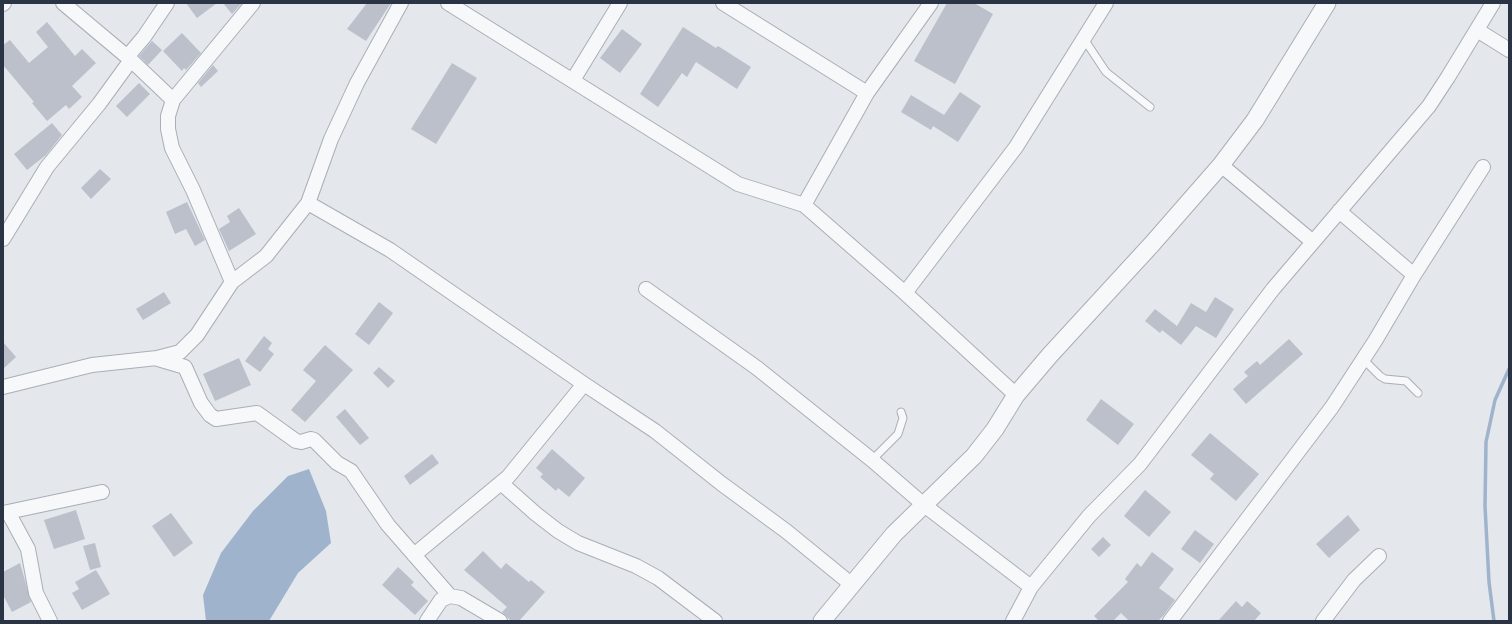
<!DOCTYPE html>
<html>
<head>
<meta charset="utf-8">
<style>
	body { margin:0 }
	#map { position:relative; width:1512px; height:624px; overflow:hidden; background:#e4e7ec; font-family:"Fira Sans",sans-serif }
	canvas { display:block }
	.frame { position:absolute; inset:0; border:4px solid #2b3445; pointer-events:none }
</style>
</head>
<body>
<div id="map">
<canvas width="1512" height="624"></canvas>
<div class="frame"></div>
</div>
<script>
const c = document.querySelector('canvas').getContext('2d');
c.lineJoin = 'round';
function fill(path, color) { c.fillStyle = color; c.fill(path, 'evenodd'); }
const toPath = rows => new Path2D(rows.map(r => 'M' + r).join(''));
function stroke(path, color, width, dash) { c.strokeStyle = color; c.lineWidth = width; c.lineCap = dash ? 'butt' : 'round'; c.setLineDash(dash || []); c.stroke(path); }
const water = toPath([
	[309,469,326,511,331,543,298,573,269,621,206,621,203,595,221,553,253,511,288,476]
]);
const stream = toPath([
	[1494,621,1489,582,1485,506,1486,442,1495,400,1509,369]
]);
const building = toPath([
	[186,3,217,3,197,18],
	[223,3,242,3,232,14],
	[367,3,391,3,366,41,347,29],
	[947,3,974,3,993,14,955,84,914,61],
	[47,22,75,56,82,49,96,63,72,86,82,97,69,109,66,105,47,121,32,103,34,102,3,65,3,45,10,40,29,63,48,47,36,32],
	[683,27,716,48,718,46,751,67,737,89,696,62,687,77,682,73,658,107,640,94],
	[622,29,642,44,620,73,600,58],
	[182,33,201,53,186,70,184,68,182,71,163,51],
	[152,41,162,50,148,65,139,56],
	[452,63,477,78,436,144,411,129],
	[213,65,218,71,201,87,198,83],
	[139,83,150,94,127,117,116,106],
	[960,92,981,106,958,142,933,126,931,130,901,112,911,95,944,115],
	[52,123,62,135,46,155,27,170,14,154],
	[100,169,111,179,91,199,81,188],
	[187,202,205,240,195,246,186,229,175,234,166,212],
	[239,208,256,234,229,251,219,229,230,222,227,216],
	[164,292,171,303,143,320,136,309],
	[1215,297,1234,309,1216,338,1196,326,1181,345,1162,330,1160,333,1145,321,1155,309,1177,326,1191,303,1206,312],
	[379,302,393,313,369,345,355,334],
	[264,336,272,343,268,349,274,354,260,372,245,361],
	[1289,339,1303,354,1246,404,1233,389,1248,376,1244,372,1257,361,1260,365],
	[3,342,16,357,3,369],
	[325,345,353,370,305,422,291,410,316,381,303,370],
	[239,358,251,385,215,401,203,374],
	[379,367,395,381,388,388,373,373],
	[1101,399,1134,424,1118,445,1086,420],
	[345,409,369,438,360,445,336,417],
	[1210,433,1259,474,1236,501,1210,479,1214,474,1191,455],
	[552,449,585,478,569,497,558,488,556,491,540,477,543,474,536,468],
	[432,454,439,463,410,485,404,476],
	[1145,490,1171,512,1149,537,1124,516],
	[76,510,85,539,54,549,44,520],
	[171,513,193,543,174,557,152,526],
	[1348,515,1360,530,1329,558,1316,544],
	[1195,530,1214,544,1200,563,1181,549],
	[1103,537,1111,545,1099,557,1091,549],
	[95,543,101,567,90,570,83,546],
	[483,551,501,569,506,563,529,582,531,580,545,592,519,621,511,621,502,612,507,607,464,570],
	[1152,552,1174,569,1159,588,1175,600,1164,615,1158,621,1129,621,1121,613,1113,621,1099,621,1094,616,1128,582,1125,579,1137,563,1141,567],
	[20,563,31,602,12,612,3,595,3,572],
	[398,567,414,582,411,585,428,601,415,615,382,585],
	[96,570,110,594,82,610,72,593,79,589,75,582],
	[1236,601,1242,607,1247,601,1261,613,1254,621,1218,621]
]);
const service = toPath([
	[1084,39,1106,72,1150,107],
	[1363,359,1380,376,1385,379,1406,381,1418,393],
	[872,460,898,434,903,418,901,412]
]);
const minor = toPath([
	[63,3,131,60,173,100],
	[448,3,738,184,804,205,905,293,1016,395],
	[723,3,867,93],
	[3,4,4,3],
	[1477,30,1509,50],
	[127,57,144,37,167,3],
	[573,80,620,3],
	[1221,165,1313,242],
	[308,203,390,250,584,384,655,431,722,484,786,531,851,584],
	[804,205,867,93,931,3],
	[1339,211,1414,275,1483,167],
	[3,239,47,167,99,104,131,60],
	[232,282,193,190,172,148,168,129,168,116,173,100,253,3],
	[646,289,757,368,872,460,924,505,1031,587],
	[905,293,1016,147,1106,3],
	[158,359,185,367,201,403,210,415,216,419,257,413,296,441,301,442,311,439,314,440,337,463,351,471,388,525,450,596],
	[3,387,92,365,157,358,180,352,197,335,232,282,266,256,308,203,331,139,357,83,401,3],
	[501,483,536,514,558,531,578,543,636,566,658,578,715,621],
	[8,512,28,549,36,593,50,621],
	[3,513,102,492],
	[414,555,508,477,584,384],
	[427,621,441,600,450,596,461,598,500,621],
	[1013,621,1031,587,1089,516,1140,464,1273,289,1429,106,1448,77,1493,3],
	[1170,621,1332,407,1375,341,1414,275],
	[1323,621,1354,580,1379,556]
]);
const tertiary = toPath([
	[822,621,894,534,974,456,995,429,1016,395,1050,355,1152,244,1221,165,1255,120,1327,3]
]);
fill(water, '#9fb4cc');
stroke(stream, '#9fb4cc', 3.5);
fill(building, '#bbc0ca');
stroke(service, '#a9aeb7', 9);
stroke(minor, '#a9aeb7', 16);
stroke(tertiary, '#a9aeb7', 19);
stroke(service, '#f7f8fa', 7);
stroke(minor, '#f7f8fa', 14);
stroke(tertiary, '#f7f8fa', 17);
</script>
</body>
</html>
